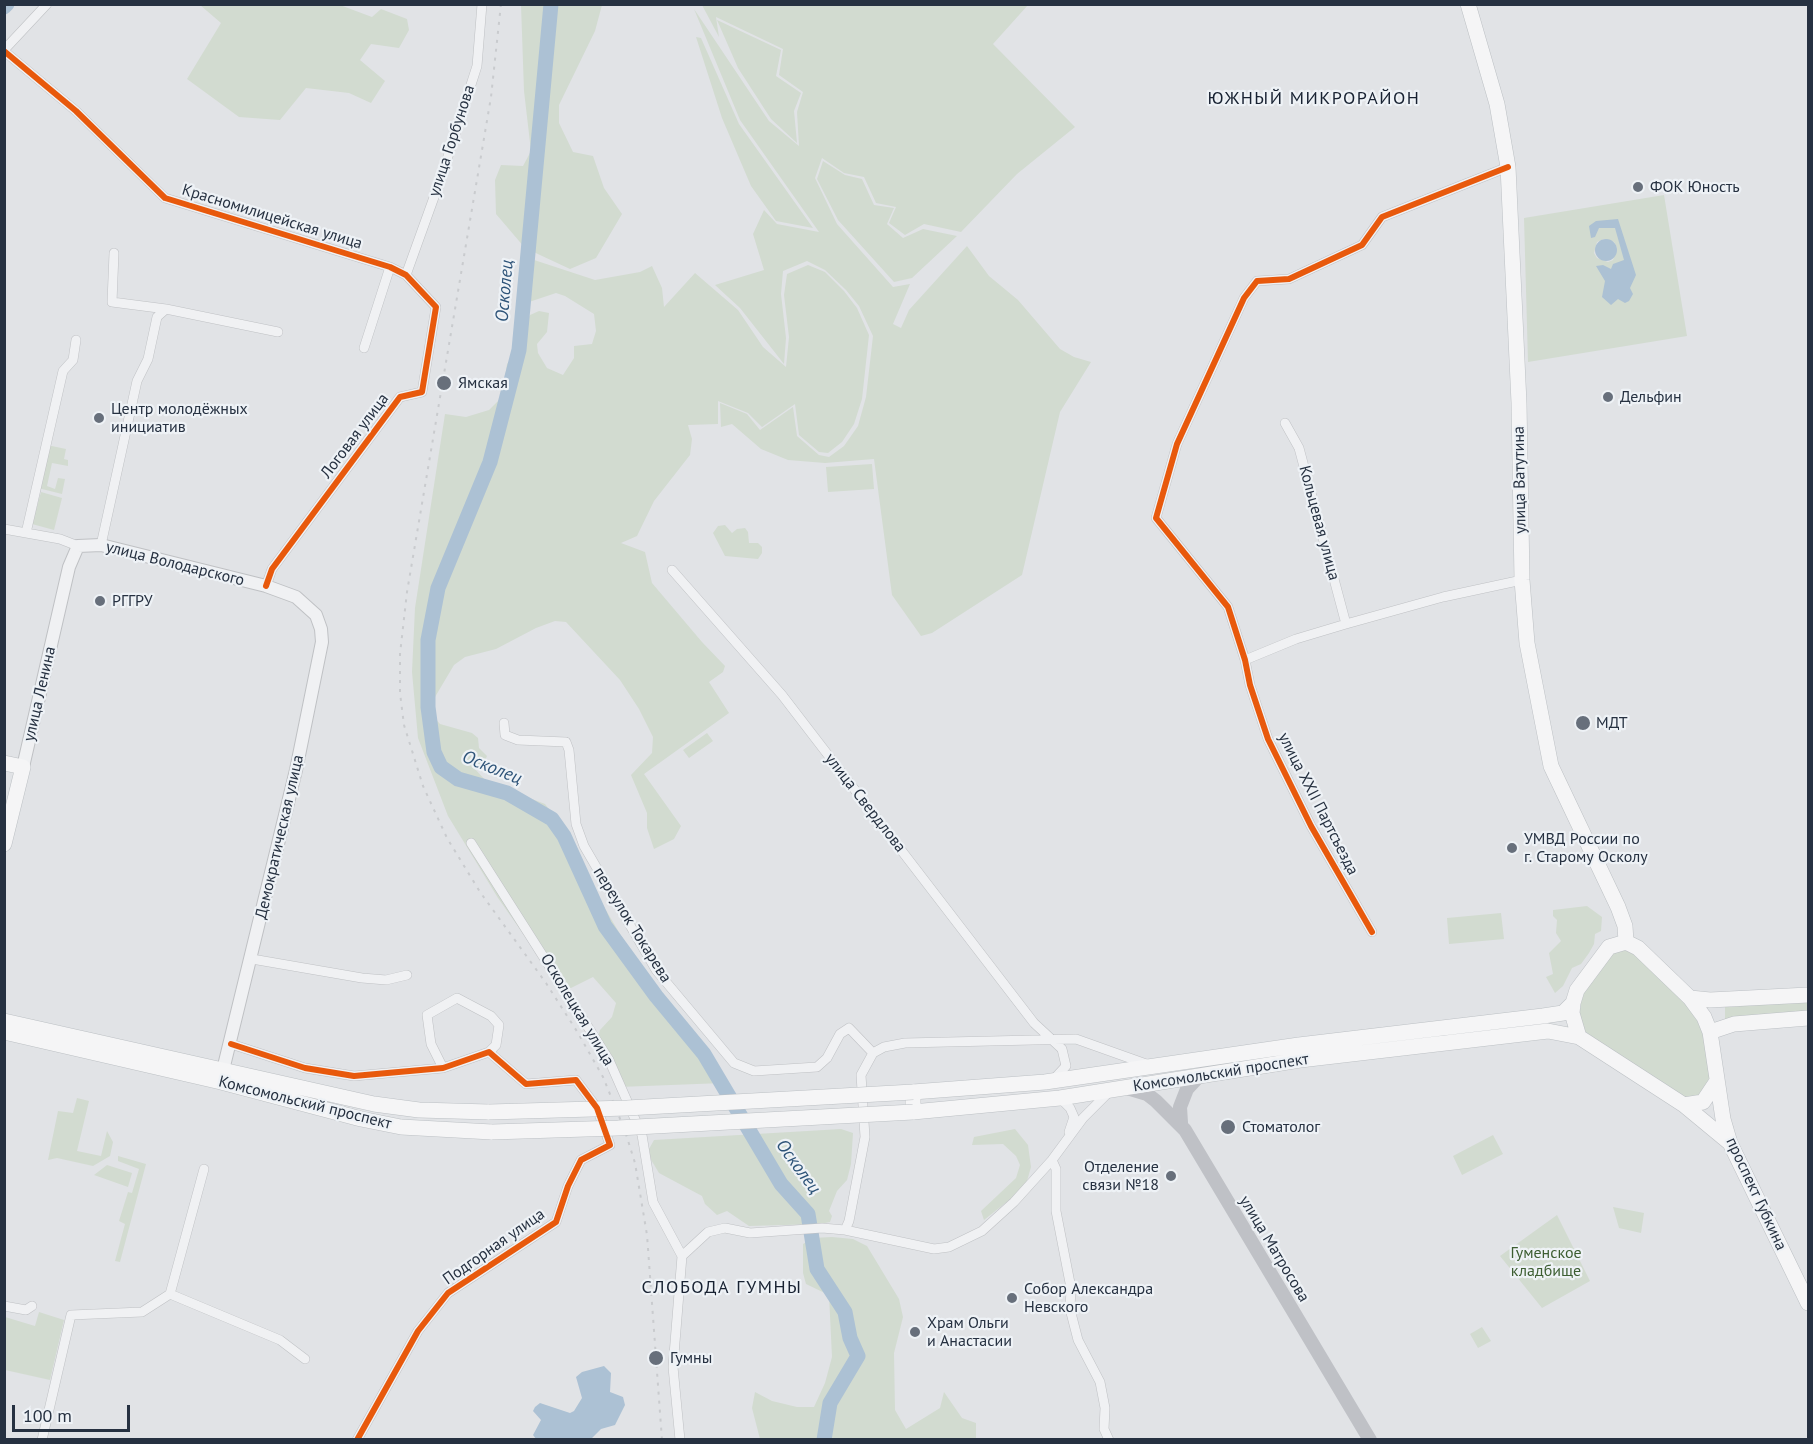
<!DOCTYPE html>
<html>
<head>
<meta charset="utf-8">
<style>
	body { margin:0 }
	#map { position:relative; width:1813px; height:1444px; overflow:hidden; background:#e1e3e6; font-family:"PT Sans",sans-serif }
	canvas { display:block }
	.frame { position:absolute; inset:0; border:6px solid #263141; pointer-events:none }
	.scale { position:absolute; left:12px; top:1405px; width:118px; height:27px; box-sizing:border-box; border:3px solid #263141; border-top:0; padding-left:8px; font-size:18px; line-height:21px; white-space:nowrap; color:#263141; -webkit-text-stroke:4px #eef2f6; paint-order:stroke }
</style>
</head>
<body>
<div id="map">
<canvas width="1813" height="1444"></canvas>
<div class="frame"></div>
<div class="scale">100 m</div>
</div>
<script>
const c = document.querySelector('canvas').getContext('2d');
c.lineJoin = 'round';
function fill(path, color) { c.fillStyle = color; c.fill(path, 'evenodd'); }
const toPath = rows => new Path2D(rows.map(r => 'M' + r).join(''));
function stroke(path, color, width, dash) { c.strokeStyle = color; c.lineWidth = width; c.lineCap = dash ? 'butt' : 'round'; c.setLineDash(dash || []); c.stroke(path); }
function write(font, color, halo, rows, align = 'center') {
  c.font = font + ' "PT Sans",sans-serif'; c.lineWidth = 4.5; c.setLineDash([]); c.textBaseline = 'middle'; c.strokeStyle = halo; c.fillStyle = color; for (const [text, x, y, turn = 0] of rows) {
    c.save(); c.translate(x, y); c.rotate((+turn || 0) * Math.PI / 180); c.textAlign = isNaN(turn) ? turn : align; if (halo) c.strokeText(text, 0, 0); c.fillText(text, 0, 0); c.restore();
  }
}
const green = toPath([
	[200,5,340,5,372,17,381,9,407,19,409,30,399,48,371,44,360,60,385,81,371,103,349,93,306,88,280,120,239,117,187,79,221,23],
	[521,5,602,5,595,31,559,105,559,123,573,152,593,156,604,188,622,214,596,258,570,269,525,248,496,214,495,180,501,165,523,166,531,151,524,91],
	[702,5,1028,5,993,44,1075,127,1017,174,961,232,924,224,905,235,889,223,896,207,876,203,864,177,844,173,822,158,815,178,837,224,893,287,910,284,893,324,901,328,909,310,967,246,989,276,1018,300,1060,349,1074,357,1091,362,1060,412,1022,575,932,633,921,636,892,595,874,459,825,463,788,460,761,449,732,424,721,427,720,403,747,414,760,430,793,407,797,436,819,455,829,457,844,446,858,426,866,397,873,336,859,306,846,290,825,270,807,261,783,271,781,294,786,338,784,364,740,308,715,285,764,270,753,234,764,210,777,224,819,232,740,120,694,9,769,121,799,146,797,112,803,92,779,75,783,49,716,17,719,37],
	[717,20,781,50,776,76,801,93,794,111,797,143,771,119,738,68],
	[696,37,701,38,739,124,813,228,776,221,751,186,722,118],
	[823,161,845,175,862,179,874,205,894,208,887,224,903,238,923,229,957,236,912,278,894,282,838,220,817,179],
	[1664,195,1687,336,1528,362,1524,218],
	[1604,239,1614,242,1617,248,1613,260,1608,262,1597,258,1594,253,1597,242],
	[525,257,595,280,640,272,652,266,662,288,664,307,695,273,738,310,763,347,786,367,789,337,784,295,787,274,808,265,825,272,844,291,857,308,869,335,862,399,854,424,842,442,828,453,819,452,799,435,795,404,762,427,748,413,718,401,718,424,688,425,692,439,690,455,654,501,637,536,621,543,645,552,652,583,702,642,725,666,723,672,709,682,729,713,644,774,681,826,674,839,654,849,647,828,647,813,631,775,652,753,653,737,639,709,620,680,566,622,555,621,536,628,496,649,465,657,454,665,435,697,433,716,440,724,472,733,478,738,479,748,487,756,484,763,474,768,487,782,545,804,562,826,590,883,620,934,661,997,711,1054,723,1083,619,1087,598,1036,600,1030,612,1017,616,1003,593,977,571,988,562,989,498,898,448,816,418,738,412,672,415,608,445,414,466,417,489,410,502,397,507,364,516,354,515,335,522,332,530,315,539,311,549,313,547,332,537,344,538,353,547,368,563,375,574,358,574,346,592,344,596,331,594,314,565,296,556,293,529,302,523,282],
	[47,445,66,449,64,459,68,460,68,466,52,463,47,486,55,489,58,478,65,479,62,494,38,488],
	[872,464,874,489,828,492,826,467],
	[41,492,62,498,54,530,32,524],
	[725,525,732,533,737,529,745,528,748,532,749,543,758,543,762,547,762,553,758,559,725,556,713,533,718,526],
	[707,733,713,741,689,758,683,750],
	[1587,906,1602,917,1601,931,1595,934,1594,944,1589,953,1581,964,1572,968,1563,986,1555,993,1546,977,1553,974,1549,953,1561,941,1556,933,1557,920,1553,916,1553,910],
	[1501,913,1504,939,1449,944,1447,918],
	[1622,949,1635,952,1697,1015,1705,1032,1709,1068,1709,1078,1701,1095,1692,1099,1683,1097,1587,1036,1582,1028,1579,1016,1582,996,1614,951],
	[1808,1002,1808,1014,1725,1020,1725,1007],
	[77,1098,89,1101,77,1151,101,1156,107,1131,113,1142,110,1156,93,1166,57,1158,48,1160,58,1111,73,1113],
	[841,1129,853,1133,851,1164,847,1180,837,1191,829,1211,832,1216,830,1222,820,1224,749,1226,727,1211,717,1215,705,1204,702,1196,659,1173,650,1158,649,1149,654,1140],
	[1015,1129,1028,1145,1031,1167,1027,1181,1018,1193,984,1220,981,1211,1016,1178,1020,1165,1016,1156,1003,1144,972,1145,974,1137],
	[1493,1135,1503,1154,1462,1175,1453,1156],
	[118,1156,146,1164,120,1262,115,1261,125,1224,119,1221,128,1192,132,1193,139,1169,118,1161],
	[107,1165,132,1173,128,1187,94,1175],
	[1613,1207,1644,1213,1641,1233,1619,1228],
	[1557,1215,1590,1281,1542,1308,1500,1256],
	[832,1237,853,1239,867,1246,899,1299,903,1317,894,1353,895,1410,906,1429,940,1408,944,1392,962,1418,976,1423,976,1439,760,1439,752,1408,755,1392,772,1401,797,1407,814,1407,825,1383,832,1357,829,1295,806,1284,803,1273,803,1244,813,1238],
	[39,1312,64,1320,50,1380,5,1370,5,1317,35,1326],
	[1482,1327,1491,1341,1478,1348,1470,1334]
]);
const water = toPath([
	[1618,219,1636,275,1630,288,1633,294,1629,301,1625,303,1618,299,1611,305,1602,297,1605,281,1596,266,1603,265,1611,269,1613,264,1624,260,1615,228,1599,228,1595,237,1591,238,1589,226,1596,221],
	'1595 250a11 11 0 1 1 22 0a11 11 0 1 1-22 0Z',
	[604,1366,611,1373,610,1392,623,1397,625,1405,615,1425,601,1429,591,1439,536,1439,533,1435,541,1420,533,1411,535,1407,540,1403,570,1413,574,1411,582,1398,576,1377,582,1372]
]);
const river = toPath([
	[551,4,519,350,490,462,438,588,428,640,428,707,434,752,441,767,458,779,507,793,552,819,564,836,605,926,656,996,704,1054,781,1184,808,1214,817,1269,845,1312,850,1338,858,1356,830,1403,824,1440],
	[4,7,7,4]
]);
const minor = toPath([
	[4,50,47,4],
	[4,51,76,111,165,198,390,267,406,275,436,307,422,392,400,397,272,569,266,586],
	[114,253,112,302,166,309,278,332],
	[406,275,442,175,477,66,482,4],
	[364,348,390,267],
	[1285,423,1299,448,1346,624],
	[4,529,60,539,78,546],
	[26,533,63,371,73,360,76,340],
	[101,545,137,381,148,359,157,317,166,309],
	[672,570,782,695,1034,1023,1062,1049,1066,1066,1054,1079],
	[1245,660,1296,639,1346,624,1443,597,1522,580],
	[504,723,505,735,518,740,566,742,569,750,576,824,584,846,656,970,734,1063,754,1071,817,1067,827,1058,840,1034,849,1028,873,1053],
	[471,843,609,1060,642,1135,653,1202,682,1256],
	[1372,932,1311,826,1268,739,1250,685,1245,660,1228,607,1156,518,1177,444,1244,298,1257,281,1289,279,1362,245,1382,217,1508,167],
	[252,959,362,978,386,980,407,975],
	[231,1044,305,1068,354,1076,443,1068,489,1052,526,1084,576,1080,597,1108,610,1145,581,1160,568,1186,556,1222,448,1293,418,1331,357,1440],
	[443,1068,431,1044,427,1015,457,998,491,1016,499,1025,496,1045,489,1052],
	[1060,1098,1070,1108,1074,1117,1069,1132],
	[1052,1160,1056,1169,1056,1211,1071,1288,1070,1309,1078,1340,1100,1382,1105,1408,1104,1429,1109,1440],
	[845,1230,849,1221,865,1137,861,1075,873,1053,884,1047,905,1043,1076,1039,1149,1065],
	[170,1294,204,1169],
	[4,1306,26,1310,32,1306],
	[42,1440,71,1315,142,1312,170,1294,280,1340,305,1359],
	[680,1440,673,1367,682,1256,708,1232,725,1228,750,1233,822,1228,845,1230,934,1249,949,1247,982,1231,1014,1202,1052,1160,1083,1118,1110,1091]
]);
const tertiary = toPath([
	[23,767,69,567,78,546,101,545,266,586,296,597,316,615,321,629,322,642,296,770,223,1070]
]);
const secondary = toPath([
	[1127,1088,1147,1094,1156,1101,1185,1130,1370,1440],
	[1181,1123,1180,1107,1187,1089,1201,1074]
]);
const primary = toPath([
	[1468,4,1497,104,1508,167,1519,403,1522,580,1527,643,1551,766,1618,907,1625,926,1626,942],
	[4,763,23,767,4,844],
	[1690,998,1710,1000,1808,995],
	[1573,1003,1563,1013,1543,1016,1299,1045,1045,1082,913,1092,913,1112,1060,1098,1300,1060,1548,1031,1579,1037],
	[4,1021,374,1104,419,1110,489,1112],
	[4,1032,221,1082,361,1119,401,1127,492,1132],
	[1710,1032,1734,1024,1808,1018],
	[1684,1105,1703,1102,1717,1081],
	[1730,1143,1684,1105,1579,1037,1572,1013,1573,1003,1577,990,1609,947,1626,942,1638,948,1690,998,1704,1017,1710,1032,1723,1119,1730,1143,1808,1303]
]);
const rail = toPath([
	[501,4,491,97,407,592,400,654,400,693,404,725,423,786,447,838,480,892,546,983,578,1033,603,1077,625,1131,635,1163,647,1235,662,1440]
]);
const primaryBridge = toPath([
	[489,1112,627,1108,913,1092],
	[492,1132,618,1128,913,1112]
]);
const cycleway = toPath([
	[4,51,76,111,165,198,390,267,406,275,436,307,422,392,400,397,272,569,266,586],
	[1372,932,1311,826,1268,739,1250,685,1245,660,1228,607,1156,518,1177,444,1244,298,1257,281,1289,279,1362,245,1382,217,1508,167],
	[231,1044,305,1068,354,1076,443,1068,489,1052,526,1084,576,1080,597,1108,610,1145,581,1160,568,1186,556,1222,448,1293,418,1331,357,1440]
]);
const markers = [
	[1638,187,6,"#676f7b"],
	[444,383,8,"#676f7b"],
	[1608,397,6,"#676f7b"],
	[99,418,6,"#676f7b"],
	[100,601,6,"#676f7b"],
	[1583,723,8,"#676f7b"],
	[1512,848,6,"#676f7b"],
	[1228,1127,8,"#676f7b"],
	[1171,1176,6,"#676f7b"],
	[1012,1298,6,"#676f7b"],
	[915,1332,6,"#676f7b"],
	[656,1358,8,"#676f7b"]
];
const streetNames = [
	["улица Горбунова",452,141,-72],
	["Красномилицейская улица",272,217,17],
	["Логовая улица",355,436,-53],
	["улица Ватутина",1520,480,-91],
	["Кольцевая улица",1319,523,75],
	["улица Володарского",175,564,14],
	["улица Ленина",40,694,-77],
	["улица Свердлова",865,803,52],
	["улица XXII Партсъезда",1318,804,63],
	["Демократическая улица",280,837,-77],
	["переулок Токарева",632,925,58],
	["Осколецкая улица",577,1010,59],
	["Комсомольский проспект",1221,1073,-9],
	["Комсомольский проспект",305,1103,14],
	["проспект Губкина",1756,1194,65],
	["Подгорная улица",494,1247,-35],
	["улица Матросова",1274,1249,59]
];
const poiNames = [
	["ФОК Юность",1650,187],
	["Ямская",458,383],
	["Дельфин",1620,397],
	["Центр молодёжных",111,409],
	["инициатив",111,427],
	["РГГРУ",112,601],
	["МДТ",1596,723],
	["УМВД России по",1524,839],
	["г. Старому Осколу",1524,857],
	["Стоматолог",1242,1127],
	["Отделение",1159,1167,"right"],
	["связи №18",1159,1185,"right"],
	["Собор Александра",1024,1289],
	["Невского",1024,1307],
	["Храм Ольги",927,1323],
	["и Анастасии",927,1341],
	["Гумны",670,1358]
];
const parkNames = [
	["Гуменское",1546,1253],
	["кладбище",1546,1271]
];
const neighbourhoodNames = [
	["ЮЖНЫЙ МИКРОРАЙОН",1314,99],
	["СЛОБОДА ГУМНЫ",722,1288]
];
const waterNames = [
	["Осколец",505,291,-85],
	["Осколец",492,768,22],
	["Осколец",798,1167,54]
];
fill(green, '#d2dbd0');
fill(water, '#acc1d4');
stroke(river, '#acc1d4', 15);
stroke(minor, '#bfc1c4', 10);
stroke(tertiary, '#bfc1c4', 14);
stroke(primary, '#bcc0c4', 16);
stroke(minor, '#f0f1f3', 9);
stroke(tertiary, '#f0f1f3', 12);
stroke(secondary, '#bfc1c6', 14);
stroke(primary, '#f5f5f6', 15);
stroke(rail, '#c9cbce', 2, [3, 6]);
stroke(primaryBridge, '#bcc0c4', 16, []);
stroke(primaryBridge, '#f5f5f6', 15);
stroke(cycleway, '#e8590c', 6);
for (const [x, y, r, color] of markers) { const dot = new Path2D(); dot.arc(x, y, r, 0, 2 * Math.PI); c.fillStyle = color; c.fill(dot); stroke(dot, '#eef2f6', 2); }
write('16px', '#263141', '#eef2f6', streetNames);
write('16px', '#263141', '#eef2f6', poiNames, 'left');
write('16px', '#3d5e32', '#eef2f6', parkNames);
c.letterSpacing = '1.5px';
write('18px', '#182232', '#eef2f6', neighbourhoodNames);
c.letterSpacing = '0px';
write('italic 18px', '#2d5378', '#eef2f6', waterNames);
</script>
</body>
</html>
